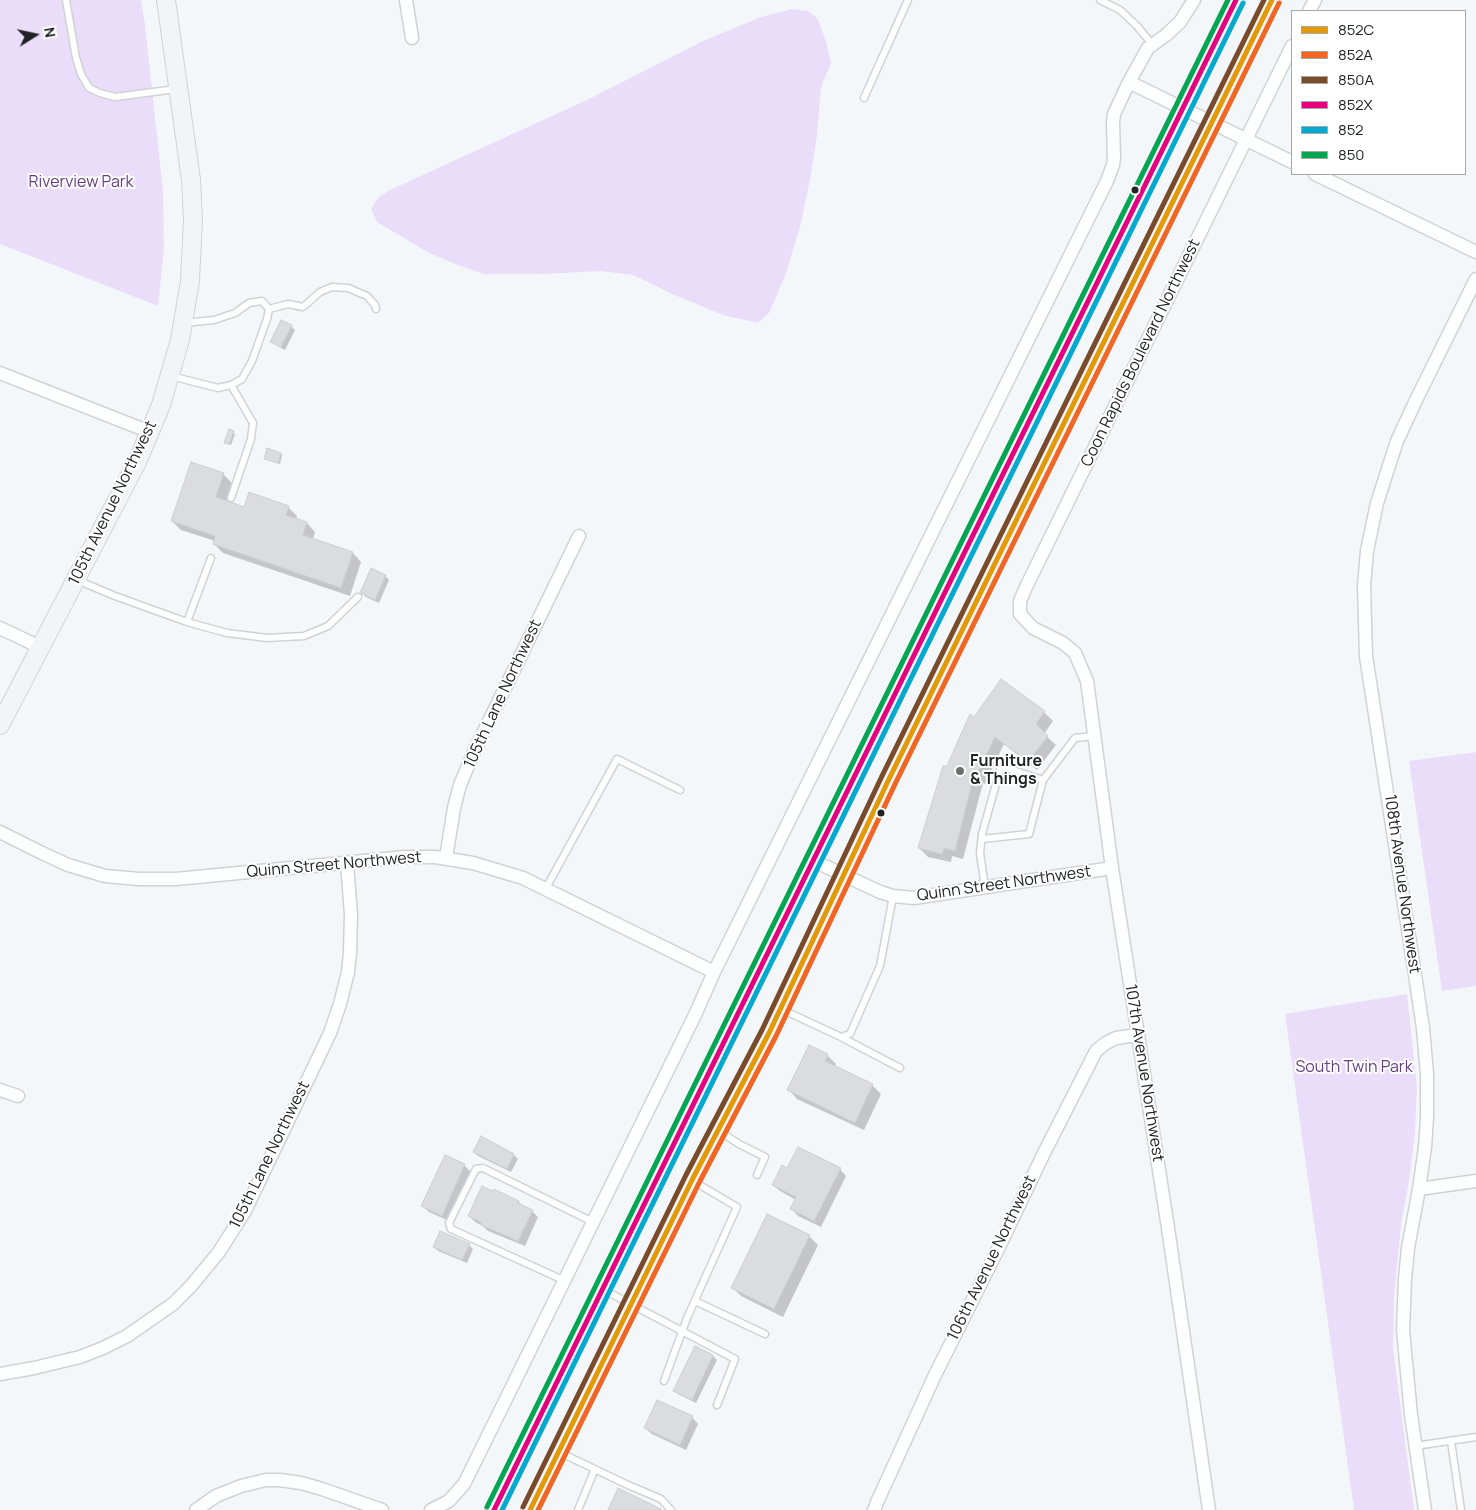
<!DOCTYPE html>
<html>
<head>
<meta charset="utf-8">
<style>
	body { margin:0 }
	#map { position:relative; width:1476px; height:1510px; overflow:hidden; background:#f4f7fa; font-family:Manrope,sans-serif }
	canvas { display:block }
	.legend { position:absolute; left:1291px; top:10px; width:175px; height:165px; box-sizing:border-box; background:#fff; border:1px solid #a6a7a7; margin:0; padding:6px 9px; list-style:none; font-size:15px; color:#212224 }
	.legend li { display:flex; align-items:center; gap:10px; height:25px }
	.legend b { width:25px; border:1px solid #a6a7a7 }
	.north { position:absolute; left:10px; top:10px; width:50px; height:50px; -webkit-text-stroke:4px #fff; paint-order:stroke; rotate:80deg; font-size:14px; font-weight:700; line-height:20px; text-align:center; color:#212224 }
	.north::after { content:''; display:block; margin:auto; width:18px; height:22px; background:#212224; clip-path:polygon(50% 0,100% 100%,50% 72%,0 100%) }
</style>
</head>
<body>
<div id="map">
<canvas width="1476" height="1510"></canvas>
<ul class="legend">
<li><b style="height:6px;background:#e29904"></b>852C</li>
<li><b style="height:6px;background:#f26522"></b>852A</li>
<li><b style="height:6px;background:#7a4b2a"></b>850A</li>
<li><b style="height:6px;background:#e5007d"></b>852X</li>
<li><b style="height:6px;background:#00a9ce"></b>852</li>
<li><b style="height:6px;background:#00a651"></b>850</li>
</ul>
<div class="north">N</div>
</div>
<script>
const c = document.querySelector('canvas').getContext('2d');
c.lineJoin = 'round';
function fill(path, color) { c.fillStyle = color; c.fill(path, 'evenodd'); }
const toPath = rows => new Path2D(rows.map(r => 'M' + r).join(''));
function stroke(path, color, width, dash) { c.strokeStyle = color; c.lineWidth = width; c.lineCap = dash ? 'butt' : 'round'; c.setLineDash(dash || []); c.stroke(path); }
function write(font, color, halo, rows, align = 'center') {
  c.font = font + ' Manrope,sans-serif'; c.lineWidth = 4; c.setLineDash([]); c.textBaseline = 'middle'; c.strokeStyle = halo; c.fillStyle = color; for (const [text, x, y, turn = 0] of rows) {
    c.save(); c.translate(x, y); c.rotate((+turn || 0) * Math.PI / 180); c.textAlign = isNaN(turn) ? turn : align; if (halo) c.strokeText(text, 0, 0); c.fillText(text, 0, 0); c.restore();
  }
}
const green = toPath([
	[0,0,141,0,145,25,163,191,164,249,158,306,0,244],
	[792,9,808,11,817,18,826,41,831,63,821,87,817,135,811,174,800,227,785,276,769,313,758,323,723,315,672,294,633,275,601,271,542,274,484,274,458,265,429,253,377,222,371,209,379,197,390,190,589,99,703,41,761,17],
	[1476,752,1476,986,1442,991,1409,761],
	[1407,994,1417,1088,1415,1133,1409,1181,1401,1225,1394,1298,1393,1348,1414,1510,1354,1510,1285,1014]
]);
const shadow = toPath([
	[291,326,295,330,285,350,276,345,272,341],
	[233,432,235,434,231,445,227,444,226,442],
	[281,454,282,455,280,464,265,458],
	[223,474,232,483,226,502,245,508,288,507,297,516,296,519,307,523,315,532,313,539,353,553,361,562,350,596,223,553,214,544,215,541,181,530,172,521],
	[385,576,389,580,379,603,366,597,362,593],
	[1002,681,1044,712,1053,721,1044,734,1056,745,1037,770,1004,744,985,784,983,783,963,859,952,856,951,862,928,857,919,848,948,768,975,719],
	[827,1055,836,1064,834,1067,872,1085,881,1094,864,1130,797,1099,789,1090],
	[481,1138,514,1155,518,1159,511,1172,478,1156,474,1152],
	[464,1165,471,1172,449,1221,429,1212,422,1206],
	[788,1169,840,1169,846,1176,821,1227,798,1216,792,1209,796,1200,780,1191,773,1185],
	[495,1191,519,1202,523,1207,532,1211,538,1217,525,1246,488,1231,483,1226,475,1222,469,1216],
	[809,1236,818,1245,783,1317,741,1296,733,1288],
	[469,1245,473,1249,467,1263,438,1251,434,1247],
	[713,1356,717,1360,696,1403,678,1394,674,1390],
	[692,1417,698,1424,686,1450,652,1434,645,1428]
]);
const building = toPath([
	[281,320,292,325,281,347,270,342,281,320],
	[229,429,234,431,229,444,224,443,229,429],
	[267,448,281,453,278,463,264,459,267,448],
	[191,462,224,473,216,497,244,507,249,492,289,506,286,515,307,522,303,535,353,552,341,588,213,544,215,536,171,521,191,462],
	[371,568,386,575,375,600,360,593,371,568],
	[1001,679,1045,711,1036,724,1048,736,1028,762,995,737,976,776,974,775,955,851,944,848,942,854,918,848,943,766,947,766,970,714,974,717,1001,679],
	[809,1045,828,1054,825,1061,873,1084,855,1123,787,1090,809,1045],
	[481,1136,514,1154,507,1169,473,1152,481,1136],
	[798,1147,841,1168,814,1221,790,1209,796,1197,772,1185,782,1165,787,1168,798,1147],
	[445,1155,465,1164,442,1216,421,1206,445,1155],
	[482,1186,493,1191,494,1189,519,1201,518,1203,533,1210,518,1241,481,1225,481,1222,468,1216,482,1186],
	[767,1214,810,1235,774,1309,731,1288,767,1214],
	[440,1231,470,1244,462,1260,433,1247,440,1231],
	[695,1346,713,1355,692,1400,673,1391,695,1346],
	[657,1400,693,1416,680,1445,644,1428,657,1400],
	[618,1488,661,1509,661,1510,608,1510,618,1488]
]);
const lane = toPath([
	[66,0,76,58,81,74,89,88,100,93,115,97,176,89],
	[1100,0,1120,10,1137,26,1152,44],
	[864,98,908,0],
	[269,309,288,304,303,307,320,292,332,287,348,288,367,296,375,305,376,309],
	[171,376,218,388,231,385,242,379,252,361,267,319,269,309,262,301,249,303,235,313,214,320,184,323],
	[231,498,251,439,253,423,231,385],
	[77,580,115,596,187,622,211,558],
	[187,622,227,633,267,638,304,636,328,626,358,597],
	[982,839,1029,834,1043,780],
	[985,887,980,853,982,834,1001,766,1043,780,1075,738,1095,736],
	[546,888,617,759,680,790],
	[781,1009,841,1037,850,1034,880,966,893,896],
	[841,1037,900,1068],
	[719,1131,739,1144,765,1157,757,1175],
	[563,1280,451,1229,449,1223,476,1169,483,1168,593,1222],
	[604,1290,735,1359,717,1405],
	[695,1301,765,1334],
	[664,1381,687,1318,737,1207,693,1181],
	[1451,1441,1461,1510],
	[1415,1446,1476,1437],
	[559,1452,628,1485,661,1499,671,1510],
	[578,1510,595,1469]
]);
const street = toPath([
	[406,0,412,38],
	[1309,11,1315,0],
	[1129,82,1292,162],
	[1315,174,1476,252],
	[0,373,150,432],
	[0,628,40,647],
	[0,832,42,853,68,865,105,876,139,879,176,879,405,857,435,857,473,863,523,878,714,972],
	[446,858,454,808,460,785,473,754,579,536],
	[814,861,880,892,893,896,914,898,1112,868],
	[0,1090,18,1096],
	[1419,1189,1476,1181],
	[0,1374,34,1368,80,1357,103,1348,127,1336,173,1304,191,1286,219,1252,245,1211,330,1033,340,1004,348,972,350,953,351,915,347,863],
	[196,1510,216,1496,241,1486,266,1480,279,1480,301,1483,322,1489,382,1510],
	[431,1510,449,1501,464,1484,472,1468,695,1015,714,972,1107,181,1113,165,1114,158,1113,123,1114,114,1129,82,1148,48,1166,35,1180,22,1194,0],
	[874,1510,878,1500,935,1375,999,1247,1044,1153,1096,1051,1106,1043,1116,1038,1138,1035],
	[1209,1510,1168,1228,1112,868,1087,681,1075,653,1063,643,1033,628,1020,614,1020,601,1026,587,1292,46],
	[1425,1510,1411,1415,1403,1330,1405,1279,1408,1248,1419,1189,1425,1147,1427,1117,1427,1074,1423,1028,1415,975,1366,656,1364,586,1367,551,1377,503,1397,441,1417,398,1476,279]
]);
const secondary = toPath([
	[0,725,137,462,161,405,180,340,190,281,193,220,191,180,166,0],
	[494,1510,1236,0],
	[530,1510,693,1178,769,1033,889,779,1272,0]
]);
const bus1 = toPath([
	[530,1510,693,1178,769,1033,889,779,1272,0]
]);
const bus2 = toPath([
	[538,1510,700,1181,776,1036,896,782,1279,3]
]);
const bus3 = toPath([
	[523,1507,686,1175,762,1030,882,776,1264,0]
]);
const bus4 = toPath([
	[494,1510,1236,0]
]);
const bus5 = toPath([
	[502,1510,1243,3]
]);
const bus6 = toPath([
	[487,1507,1228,0]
]);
const markers = [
	[1135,190,4.5,"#212224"],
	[960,771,5,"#6b6d6f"],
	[881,813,4.5,"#212224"]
];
const parkNames = [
	["Riverview Park",81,183],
	["South Twin Park",1354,1068]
];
const streetNames = [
	["Coon Rapids Boulevard Northwest",1141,353,-64],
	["105th Avenue Northwest",113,503,-64],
	["105th Lane Northwest",503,694,-65],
	["Quinn Street Northwest",334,865,-5],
	["Quinn Street Northwest",1004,884,-8],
	["108th Avenue Northwest",1402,884,82],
	["107th Avenue Northwest",1144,1073,81],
	["105th Lane Northwest",270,1155,-64],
	["106th Avenue Northwest",992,1258,-64]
];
const poiNames = [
	["Furniture",970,762],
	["& Things",970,780]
];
fill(green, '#eaddf9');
fill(shadow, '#0003');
fill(building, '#dbdcdf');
stroke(building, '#ccced0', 1);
stroke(lane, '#d0d2d4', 9);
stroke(street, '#d0d2d4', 15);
stroke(secondary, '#d0d2d4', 20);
stroke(lane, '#fdfefe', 6);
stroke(street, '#fdfefe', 12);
stroke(secondary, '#f1f5f8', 18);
stroke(bus1, '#e29904', 5);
stroke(bus2, '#f26522', 5);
stroke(bus3, '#7a4b2a', 5);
stroke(bus4, '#e5007d', 5);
stroke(bus5, '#00a9ce', 5);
stroke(bus6, '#00a651', 5);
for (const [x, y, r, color] of markers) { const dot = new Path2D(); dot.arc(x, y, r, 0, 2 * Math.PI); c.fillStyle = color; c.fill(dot); stroke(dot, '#fff', 2); }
write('16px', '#643e81', '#fff', parkNames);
write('16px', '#212224', '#fff', streetNames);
write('bold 16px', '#212224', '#fff', poiNames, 'left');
</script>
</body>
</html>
